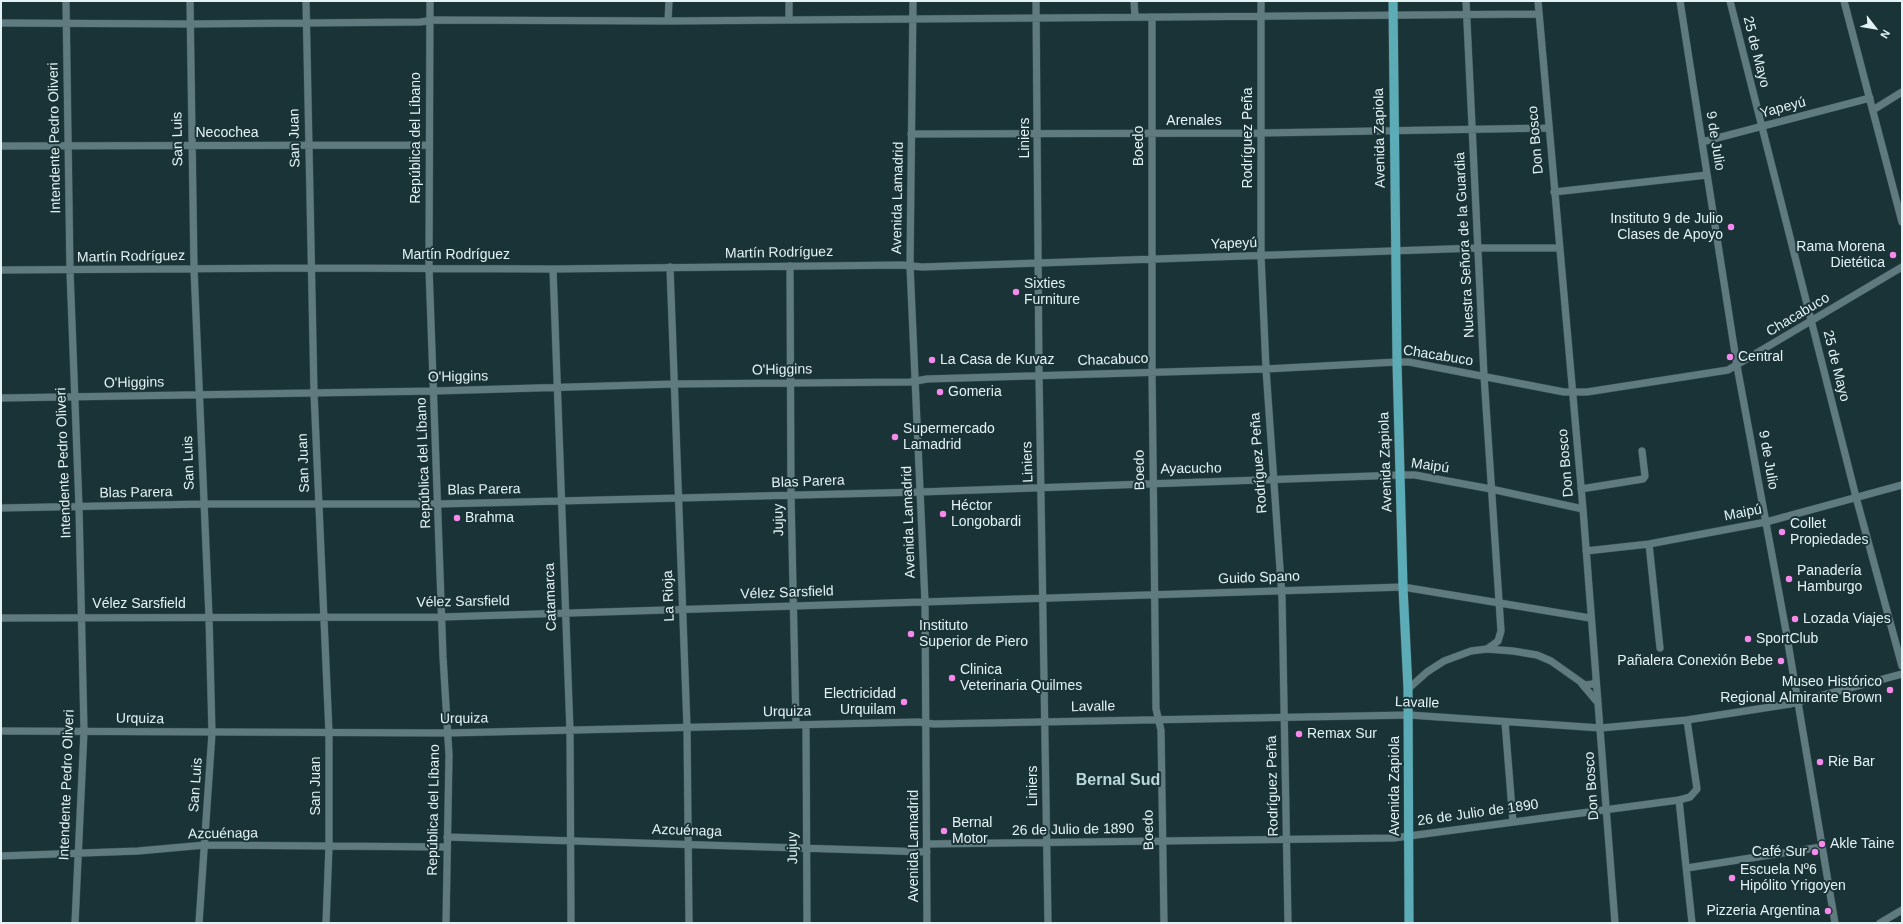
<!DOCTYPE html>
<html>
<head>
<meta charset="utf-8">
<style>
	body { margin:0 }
	#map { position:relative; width:1903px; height:924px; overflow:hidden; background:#1a3336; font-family:Helvetica,sans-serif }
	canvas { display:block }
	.frame { position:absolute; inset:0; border:2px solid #e3f2f4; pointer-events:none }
	.north { position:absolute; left:1855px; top:8px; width:40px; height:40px; -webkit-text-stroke:3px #1a3336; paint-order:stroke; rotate:121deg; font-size:11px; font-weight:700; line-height:16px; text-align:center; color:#e3f2f4 }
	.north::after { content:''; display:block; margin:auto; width:14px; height:18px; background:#e3f2f4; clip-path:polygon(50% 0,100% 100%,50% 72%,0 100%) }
</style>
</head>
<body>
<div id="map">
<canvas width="1903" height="924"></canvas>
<div class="frame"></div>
<div class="north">N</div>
</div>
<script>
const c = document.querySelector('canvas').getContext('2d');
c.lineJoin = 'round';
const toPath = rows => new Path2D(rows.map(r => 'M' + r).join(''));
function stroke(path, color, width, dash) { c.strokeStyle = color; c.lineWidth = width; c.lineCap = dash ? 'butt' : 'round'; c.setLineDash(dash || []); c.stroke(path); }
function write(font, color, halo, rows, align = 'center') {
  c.font = font + ' Helvetica,sans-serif'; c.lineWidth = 4; c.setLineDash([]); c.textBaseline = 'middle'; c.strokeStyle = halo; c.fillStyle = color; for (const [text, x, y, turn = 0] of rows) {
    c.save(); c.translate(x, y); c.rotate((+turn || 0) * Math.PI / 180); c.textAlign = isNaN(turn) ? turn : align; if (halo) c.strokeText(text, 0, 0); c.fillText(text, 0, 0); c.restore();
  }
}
const minor = toPath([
	[66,1,70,271,79,507,84,731,75,923],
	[190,1,194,269,209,617,212,733,199,923],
	[306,1,314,393,329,733,329,846,326,923],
	[430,1,429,268,443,657,449,755,446,923],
	[913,1,910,266,925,602,927,923],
	[1036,1,1039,375,1048,923],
	[1134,1,1135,16],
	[1261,1,1261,256,1266,369,1282,597,1288,923],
	[1466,1,1484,376,1501,631,1498,641,1487,649],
	[1538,1,1583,509,1615,923],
	[1680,1,1737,366,1786,631,1835,923],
	[1730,1,1856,497,1902,666],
	[1844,1,1902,222],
	[1152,17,1152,372,1156,709,1161,730,1164,923],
	[789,20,789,1],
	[668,21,669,1],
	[1,23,190,24,420,22,435,20,668,21,1539,14],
	[1873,110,1902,92],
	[911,134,1261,133,1548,128],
	[1702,142,1870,98],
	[1,146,428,145],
	[1554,192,1707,175],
	[790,266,791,495,796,725],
	[670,267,687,727,689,923],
	[553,269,570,731,571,923],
	[1,270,311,268,553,269,902,265,922,267,1478,248,1559,248],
	[1,398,434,391,674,384,910,382,927,379,1266,369,1397,362,1409,362,1564,392,1587,392,1728,370,1902,267],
	[1581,489,1643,479,1645,476,1642,451],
	[1,508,203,504,439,504,920,492,1401,475,1415,475,1491,489,1583,509],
	[1649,544,1660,648],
	[1586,551,1649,544,1766,522,1902,485],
	[1,618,442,617,1403,587,1590,618],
	[1582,684,1598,703],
	[1408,689,1427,672,1444,661,1471,651,1487,649,1513,651,1537,655,1551,661,1585,685,1593,684,1596,681],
	[1505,722,1513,822],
	[806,725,807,923],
	[1,731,447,733,918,722,934,724,1409,715,1601,728,1687,720,1790,704,1902,674],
	[1679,800,1692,923],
	[447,837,927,852],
	[927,844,1394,838,1679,800,1690,797,1697,789,1687,720],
	[1,856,138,851,205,845,447,847],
	[1687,868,1821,847],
	[1880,923,1902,910]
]);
const major = toPath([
	[1393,1,1397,362,1403,587,1408,689,1409,923]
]);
const markers = [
	[1731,227,4,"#f788ec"],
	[1893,255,4,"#f788ec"],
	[1016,292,4,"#f788ec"],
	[1730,357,4,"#f788ec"],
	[932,360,4,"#f788ec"],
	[940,392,4,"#f788ec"],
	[895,437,4,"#f788ec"],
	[943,514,4,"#f788ec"],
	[457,518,4,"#f788ec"],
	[1782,532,4,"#f788ec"],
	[1789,579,4,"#f788ec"],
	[1795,619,4,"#f788ec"],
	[911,634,4,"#f788ec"],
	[1748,639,4,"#f788ec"],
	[1781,661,4,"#f788ec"],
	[952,678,4,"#f788ec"],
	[1890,690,4,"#f788ec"],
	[904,702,4,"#f788ec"],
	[1299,734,4,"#f788ec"],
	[1820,762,4,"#f788ec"],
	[944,831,4,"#f788ec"],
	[1822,844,4,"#f788ec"],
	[1815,852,4,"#f788ec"],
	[1732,878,4,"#f788ec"],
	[1828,911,4,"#f788ec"]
];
const streetNames = [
	["25 de Mayo",1756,52,76],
	["Yapeyú",1783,108,-15],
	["Arenales",1194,121],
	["Necochea",227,133],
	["Intendente Pedro Oliveri",55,138,-91],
	["San Juan",295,138,-91],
	["República del Líbano",416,138,-90],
	["Liniers",1025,138,-90],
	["Rodríguez Peña",1248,138,-90],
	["Avenida Zapiola",1380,138,-91],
	["San Luis",178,139,-91],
	["Don Bosco",1536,140,-95],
	["9 de Julio",1715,141,81],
	["Boedo",1139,146,-90],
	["Avenida Lamadrid",898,198,-89],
	["Yapeyú",1234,244,-2],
	["Nuestra Señora de la Guardia",1465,245,-93],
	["Martín Rodríguez",779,253,-1],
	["Martín Rodríguez",456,255],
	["Martín Rodríguez",131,257,-1],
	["Chacabuco",1798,315,-31],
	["Chacabuco",1438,356,9],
	["Chacabuco",1113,360,-2],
	["25 de Mayo",1836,366,76],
	["O'Higgins",782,370,-1],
	["O'Higgins",458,377,-1],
	["O'Higgins",134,383,-1],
	["9 de Julio",1768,460,80],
	["Liniers",1028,462,-92],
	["Avenida Zapiola",1386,462,-92],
	["Intendente Pedro Oliveri",64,463,-92],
	["San Luis",189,463,-92],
	["San Juan",304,463,-92],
	["República del Líbano",424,463,-92],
	["Rodríguez Peña",1259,463,-94],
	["Don Bosco",1566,463,-95],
	["Maipú",1430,466,8],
	["Ayacucho",1191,469,-1],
	["Boedo",1140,470,-91],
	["Blas Parera",808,482,-2],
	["Blas Parera",484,490,-1],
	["Blas Parera",136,493,-1],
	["Maipú",1743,513,-11],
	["Jujuy",779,520,-91],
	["Avenida Lamadrid",909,522,-92],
	["Guido Spano",1259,578,-2],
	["Vélez Sarsfield",787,593,-2],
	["La Rioja",669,596,-92],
	["Catamarca",551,597,-92],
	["Vélez Sarsfield",463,602,-1],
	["Vélez Sarsfield",139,604],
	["Lavalle",1417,703,2],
	["Lavalle",1093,707,-1],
	["Urquiza",787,712,-1],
	["Urquiza",140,719,1],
	["Urquiza",464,719,-1],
	["Intendente Pedro Oliveri",67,785,-88],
	["San Luis",196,785,-86],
	["San Juan",316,786,-90],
	["Liniers",1033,786,-90],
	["Rodríguez Peña",1273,786,-91],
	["Avenida Zapiola",1395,786,-90],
	["Don Bosco",1592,786,-94],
	["República del Líbano",434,810,-89],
	["26 de Julio de 1890",1478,813,-8],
	["26 de Julio de 1890",1073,830,-1],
	["Boedo",1149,830,-91],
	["Azcuénaga",687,831,2],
	["Azcuénaga",223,834,-1],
	["Avenida Lamadrid",914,846,-90],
	["Jujuy",793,848,-91]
];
const poiNames = [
	["Instituto 9 de Julio",1723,219,"right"],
	["Clases de Apoyo",1723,235,"right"],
	["Rama Morena",1885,247,"right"],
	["Dietética",1885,263,"right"],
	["Sixties",1024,284],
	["Furniture",1024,300],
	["Central",1738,357],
	["La Casa de Kuvaz",940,360],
	["Gomeria",948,392],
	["Supermercado",903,429],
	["Lamadrid",903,445],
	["Héctor",951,506],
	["Longobardi",951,522],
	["Brahma",465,518],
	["Collet",1790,524],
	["Propiedades",1790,540],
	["Panadería",1797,571],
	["Hamburgo",1797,587],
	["Lozada Viajes",1803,619],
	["Instituto",919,626],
	["Superior de Piero",919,642],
	["SportClub",1756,639],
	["Pañalera Conexión Bebe",1773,661,"right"],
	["Clinica",960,670],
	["Veterinaria Quilmes",960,686],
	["Museo Histórico",1882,682,"right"],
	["Regional Almirante Brown",1882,698,"right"],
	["Electricidad",896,694,"right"],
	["Urquilam",896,710,"right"],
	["Remax Sur",1307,734],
	["Rie Bar",1828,762],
	["Bernal",952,823],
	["Motor",952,839],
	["Akle Taine",1830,844],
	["Café Sur",1807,852,"right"],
	["Escuela Nº6",1740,870],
	["Hipólito Yrigoyen",1740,886],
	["Pizzeria Argentina",1820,911,"right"]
];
const quarterNames = [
	["Bernal Sud",1118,781]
];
stroke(minor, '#384e51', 8);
stroke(major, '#384e51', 10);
stroke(minor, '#607b7f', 7);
stroke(major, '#5cacb7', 9);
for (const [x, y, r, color] of markers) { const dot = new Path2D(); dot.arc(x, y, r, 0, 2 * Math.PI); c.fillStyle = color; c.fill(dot); stroke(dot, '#1a3336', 1.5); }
write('14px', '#e3f2f4', '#1a3336', streetNames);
write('14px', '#e3f2f4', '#1a3336', poiNames, 'left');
write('bold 16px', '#b9d6db', '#1a3336', quarterNames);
</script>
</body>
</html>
